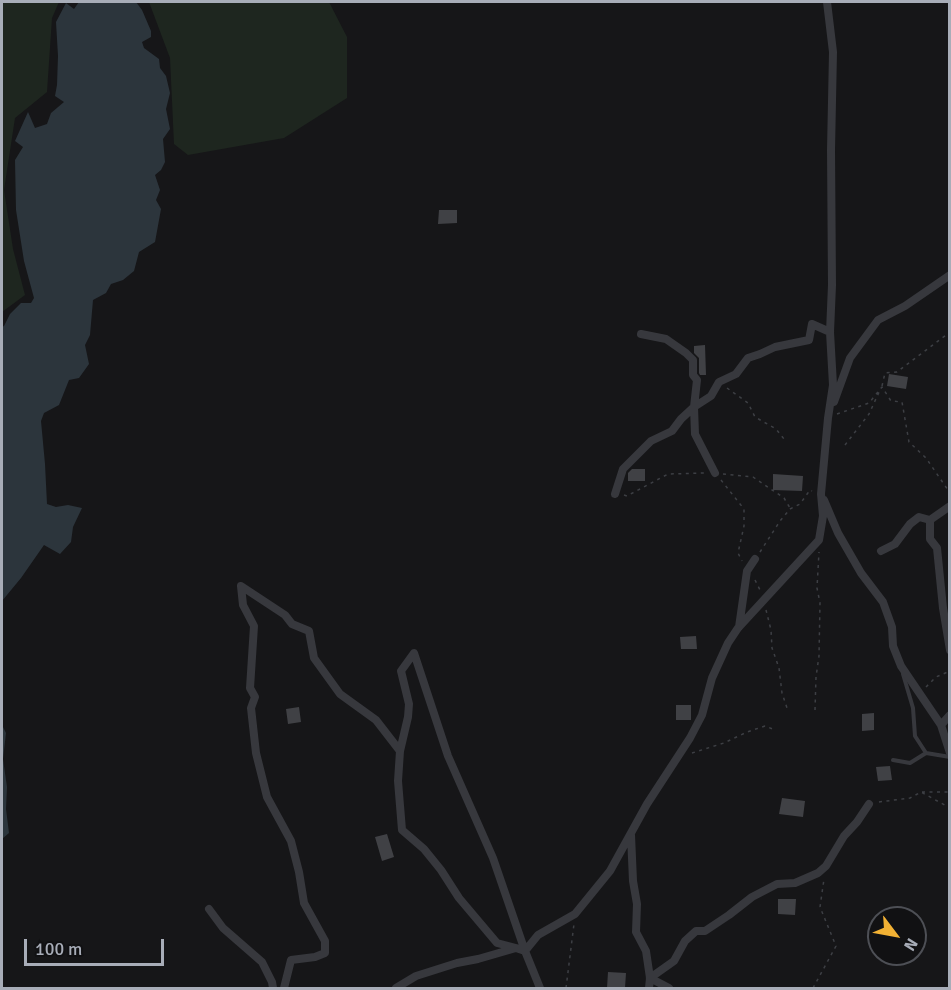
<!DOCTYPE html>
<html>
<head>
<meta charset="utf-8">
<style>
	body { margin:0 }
	#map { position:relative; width:951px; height:990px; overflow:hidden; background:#161618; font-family:Signika,sans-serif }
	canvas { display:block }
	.frame { position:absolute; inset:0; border:3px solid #a8adb8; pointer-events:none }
	.north { position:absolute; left:867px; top:906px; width:60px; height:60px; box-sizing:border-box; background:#111113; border:2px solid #4d4f55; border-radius:50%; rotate:122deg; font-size:16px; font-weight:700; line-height:24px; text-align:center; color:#a8adb8 }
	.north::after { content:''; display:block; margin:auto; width:21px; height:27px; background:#f2b134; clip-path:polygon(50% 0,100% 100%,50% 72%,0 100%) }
	.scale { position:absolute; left:24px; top:939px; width:140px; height:27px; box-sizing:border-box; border:3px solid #a8adb8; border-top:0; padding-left:8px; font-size:18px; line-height:21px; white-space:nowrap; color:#a8adb8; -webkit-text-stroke:4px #111113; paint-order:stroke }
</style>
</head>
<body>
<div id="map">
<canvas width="951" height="990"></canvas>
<div class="frame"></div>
<div class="north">N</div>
<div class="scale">100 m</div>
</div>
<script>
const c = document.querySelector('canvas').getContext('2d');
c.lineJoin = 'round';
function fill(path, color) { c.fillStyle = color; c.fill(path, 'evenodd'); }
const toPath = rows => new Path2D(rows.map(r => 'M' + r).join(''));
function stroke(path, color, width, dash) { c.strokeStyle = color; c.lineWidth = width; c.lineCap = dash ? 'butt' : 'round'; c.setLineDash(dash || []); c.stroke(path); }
const green = toPath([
	[2,2,59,2,52,18,47,92,15,118,4,190,13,249,25,295,2,312],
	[149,2,329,2,347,37,347,98,284,138,188,155,174,144,170,58]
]);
const water = toPath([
	[79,2,136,2,142,10,151,31,151,37,142,42,144,48,159,59,160,68,166,76,170,93,166,109,170,129,163,139,165,162,161,170,155,175,160,190,156,200,161,209,155,242,139,252,134,271,123,280,111,284,106,293,93,300,90,335,85,345,89,364,79,378,69,380,59,405,44,413,41,421,45,464,47,504,56,507,68,505,82,508,73,527,71,542,60,554,44,545,21,578,2,601,2,327,4,326,10,314,21,303,31,303,34,298,24,261,16,210,15,160,23,147,15,141,28,112,35,128,47,124,51,113,64,102,55,96,57,85,58,56,56,22,66,3,74,9],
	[2,725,6,733,3,759,7,787,6,809,9,833,2,839]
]);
const building = toPath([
	[439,210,457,210,457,223,438,224],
	[705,345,706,375,700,375,699,373,699,358,694,353,694,346],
	[889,374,908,377,906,389,887,386],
	[632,469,645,469,645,481,628,481,628,473],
	[773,474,803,476,802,491,773,490],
	[696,636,697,649,681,649,680,637],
	[676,705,691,705,691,720,676,720],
	[299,707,301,722,288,724,286,709],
	[874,713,874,730,862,731,862,714],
	[890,766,892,780,878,781,876,767],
	[782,798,805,801,803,817,779,814],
	[387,834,394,857,382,861,375,837],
	[778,899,796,899,795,915,778,914],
	[608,972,626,973,625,988,607,988]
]);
const path = toPath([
	[882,386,885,373,897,372,950,332],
	[727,388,748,403,755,417,776,429,784,439],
	[837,414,869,403,882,387,891,401,902,402,909,442,926,458,950,493],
	[845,445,869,414,880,390],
	[723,474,753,477,784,498,790,508],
	[721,480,744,509,744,526,738,553,742,561],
	[624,495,627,496,668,474,704,473],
	[760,552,780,521,790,509,800,504,810,490,812,491],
	[755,580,761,592],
	[766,610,771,630,772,648,779,668,782,693,787,708],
	[926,687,936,677,950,671],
	[815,710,816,677,819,656,820,603,817,588,819,552],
	[692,753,724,743,747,732,765,726,775,730],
	[922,792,950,792],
	[879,802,910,798,921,792,950,808],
	[566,988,574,924],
	[813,988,836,946,820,907,824,879]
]);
const service = toPath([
	[903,674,913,708,915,736,926,753],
	[893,760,910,763,926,753,950,757]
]);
const minor = toPath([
	[834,402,850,358,878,320,905,306,950,275],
	[715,473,695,434,694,407,711,396,719,382,736,374,748,358,760,354,775,347,809,340,812,324,830,332],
	[615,494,623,469,651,441,672,431,681,419,694,407,697,380,693,375,693,360,686,353,666,339,641,334],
	[824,500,838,533,861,573,883,602,892,627,893,646,901,666,941,725,950,753],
	[950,506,930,520,930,539,937,548,943,608,950,650],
	[881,551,895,544,910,524,919,517,930,520],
	[739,627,747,571,755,559],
	[941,725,950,715],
	[631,835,633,881,637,904,636,932,646,951,650,978,649,988],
	[209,909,223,928,262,962,272,982,273,988],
	[650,978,674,961,685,941,696,931,705,931,729,915,752,897,777,884,795,883,818,873,826,866,844,836,857,822,869,804],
	[650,978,669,988],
	[284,988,291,960,315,957,325,953,325,941,304,903,299,872,291,841,267,797,256,753,251,708,255,697,250,688,254,626,243,605,241,586,285,615,292,624,309,631,314,658,340,694,376,720,400,751,398,781,402,830,424,849,441,870,459,898,497,943,516,948],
	[396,988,416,976,457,963,478,959,516,948,525,951,493,858,448,756,414,653,401,671,409,704,408,717,400,751],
	[540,988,525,951,538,935,575,914,610,871,647,804,690,738,702,715,712,678,728,643,738,628,819,540,823,516,821,494,828,418,833,385,830,332,832,285,831,150,833,52,827,2]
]);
fill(green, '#1e261f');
fill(water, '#2c353c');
fill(building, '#404145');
stroke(path, '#3d3f44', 1.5, [3, 4.5]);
stroke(service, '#37383d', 4);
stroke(minor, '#37383d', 8);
</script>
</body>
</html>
